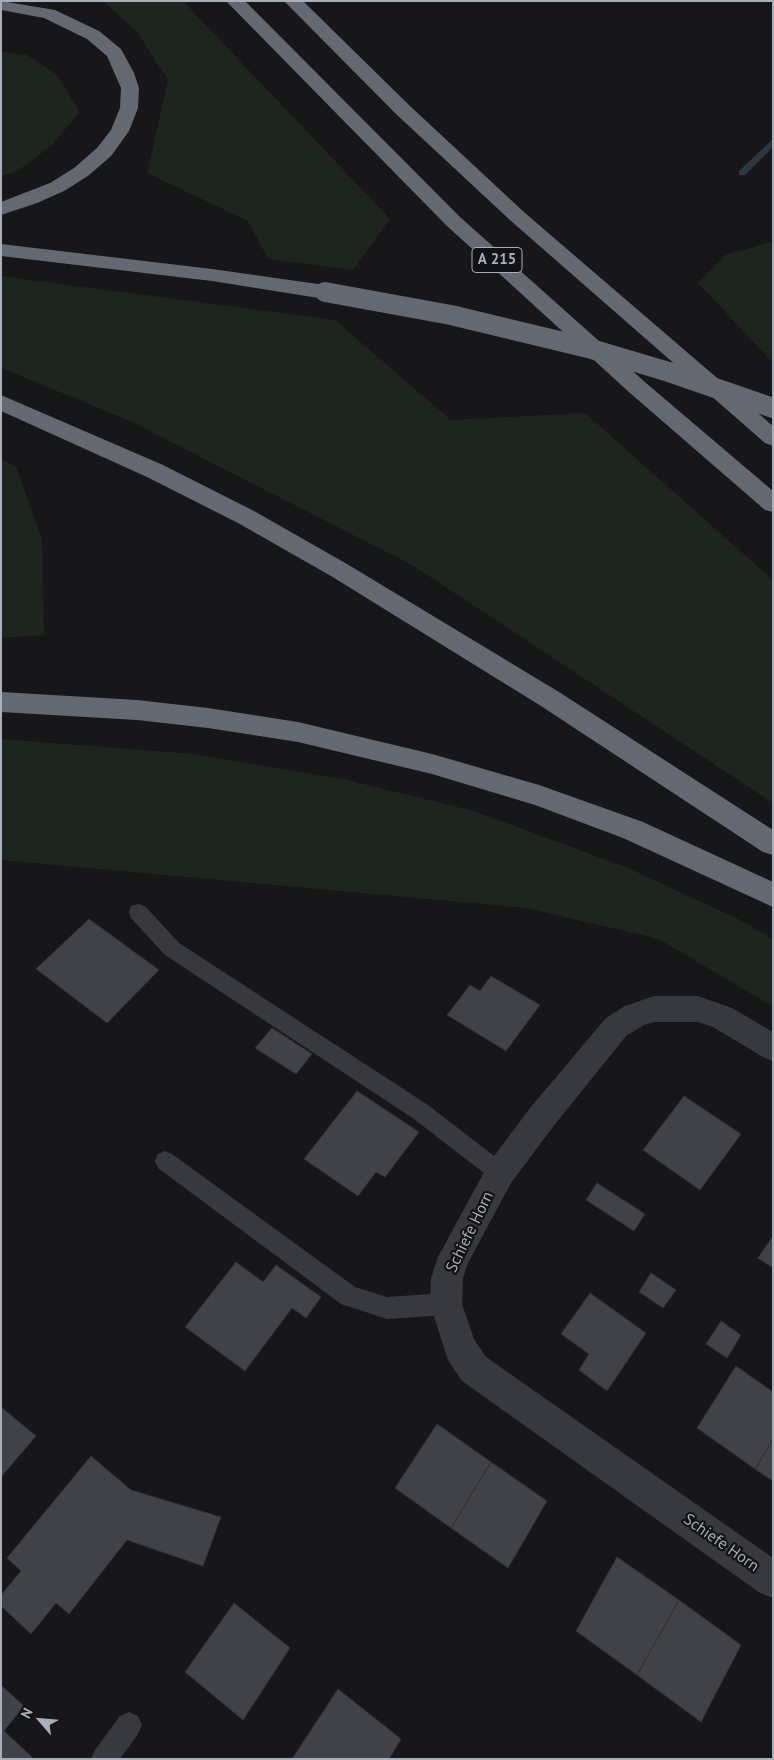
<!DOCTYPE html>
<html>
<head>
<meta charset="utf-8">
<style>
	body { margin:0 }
	#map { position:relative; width:774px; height:1760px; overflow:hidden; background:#17171a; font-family:"PT Sans",sans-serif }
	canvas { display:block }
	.frame { position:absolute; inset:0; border:2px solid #a9afba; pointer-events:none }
	.north { position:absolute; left:15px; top:1695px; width:50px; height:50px; -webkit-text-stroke:4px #121215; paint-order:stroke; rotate:297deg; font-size:14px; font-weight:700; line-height:20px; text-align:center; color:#a9afba }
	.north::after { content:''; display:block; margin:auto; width:18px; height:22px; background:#a9afba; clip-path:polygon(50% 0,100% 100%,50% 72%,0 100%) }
</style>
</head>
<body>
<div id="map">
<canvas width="774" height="1760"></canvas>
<div class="frame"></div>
<div class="north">N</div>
</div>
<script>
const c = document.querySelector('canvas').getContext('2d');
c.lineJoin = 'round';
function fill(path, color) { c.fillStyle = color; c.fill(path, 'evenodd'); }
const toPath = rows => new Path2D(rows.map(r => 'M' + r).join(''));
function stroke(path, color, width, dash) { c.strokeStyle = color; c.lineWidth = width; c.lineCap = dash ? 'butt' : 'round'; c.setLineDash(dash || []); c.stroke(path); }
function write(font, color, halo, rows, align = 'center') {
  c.font = font + ' "PT Sans",sans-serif'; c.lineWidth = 4.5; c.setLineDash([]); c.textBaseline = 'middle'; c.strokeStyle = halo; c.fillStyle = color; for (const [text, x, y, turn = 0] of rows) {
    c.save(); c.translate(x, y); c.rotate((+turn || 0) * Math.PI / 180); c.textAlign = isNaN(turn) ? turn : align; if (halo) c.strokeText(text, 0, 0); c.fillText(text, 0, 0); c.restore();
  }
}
const green = toPath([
	[103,1,183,1,390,219,353,270,268,259,248,221,147,173,168,80,137,32],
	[1,52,27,55,56,74,80,112,51,146,16,172,1,176],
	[773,242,773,363,698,283,727,254],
	[1,276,335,320,451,420,585,413,773,580,773,803,412,565,128,420,1,368],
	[1,459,16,467,42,539,44,635,1,638],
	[1,739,194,754,347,780,474,811,628,868,740,920,773,939,773,1007,659,939,526,908,1,860]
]);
const stream = toPath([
	[773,139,773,147,745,175,739,175,739,171,773,139]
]);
const building = toPath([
	[89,919,159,970,107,1023,36,969,89,919],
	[491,976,540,1005,506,1051,447,1015,470,985,480,991,491,976],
	[272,1028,312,1054,296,1074,255,1048,272,1028],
	[357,1091,419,1132,385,1177,376,1172,358,1196,304,1159,357,1091],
	[684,1096,741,1134,700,1190,643,1150,684,1096],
	[597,1183,645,1214,634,1231,586,1200,597,1183],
	[773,1236,773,1268,758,1258,773,1236],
	[236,1262,263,1282,276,1265,321,1297,306,1318,292,1308,245,1371,185,1327,236,1262],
	[651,1273,676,1290,663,1308,639,1292,651,1273],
	[590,1293,646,1333,607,1391,579,1370,589,1354,561,1334,590,1293],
	[721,1321,741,1335,727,1358,706,1344,721,1321],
	[736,1366,773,1392,773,1439,755,1469,697,1428,736,1366],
	[1,1407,36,1436,1,1477,1,1407],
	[437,1424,491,1462,451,1528,395,1488,437,1424],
	[773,1439,773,1481,755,1469,773,1439],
	[91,1456,131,1490,221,1517,203,1566,127,1540,69,1614,56,1603,31,1634,1,1606,1,1595,21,1571,7,1558,91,1456],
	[491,1462,547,1501,508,1568,451,1528,491,1462],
	[617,1557,679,1600,637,1675,576,1631,617,1557],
	[679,1600,741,1645,701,1722,637,1675,679,1600],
	[234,1603,290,1648,243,1720,185,1672,234,1603],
	[1,1685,24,1706,4,1731,34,1759,1,1759,1,1685],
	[338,1689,401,1739,389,1759,292,1759,338,1689]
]);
const service = toPath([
	[138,904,145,906,179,943,428,1105,507,1166,511,1173,507,1180,500,1183,493,1180,414,1119,165,955,131,918,129,912,131,906,138,904],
	[165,1151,172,1154,355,1287,387,1297,446,1293,454,1296,457,1304,454,1312,446,1315,387,1319,341,1304,158,1168,155,1161,158,1154,165,1151],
	[129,1712,138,1716,142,1725,138,1734,120,1759,91,1759,95,1750,120,1716,129,1712]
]);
const minor = toPath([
	[654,996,698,996,732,1008,773,1032,773,1061,763,1057,713,1027,698,1022,654,1022,644,1025,626,1036,552,1128,511,1183,468,1263,463,1278,462,1304,474,1339,486,1357,773,1558,773,1598,760,1593,462,1381,448,1360,430,1304,431,1278,438,1257,489,1163,530,1108,606,1018,625,1006,654,996]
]);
const motorway = toPath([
	[1,1,55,10,99,31,121,49,134,73,139,88,138,108,129,131,111,156,88,176,64,191,37,203,1,215,1,202,50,183,74,168,97,148,111,130,120,108,121,88,107,56,87,39,44,18,1,10,1,1],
	[226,1,245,1,460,217,646,383,773,491,773,512,765,510,630,393,446,225,226,1],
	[284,1,303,1,410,106,525,213,773,426,773,446,765,443,511,221,396,114,284,1],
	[1,244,212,269,325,285,332,287,335,292,332,297,325,299,212,281,1,256,1,244],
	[1,395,163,465,254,511,347,564,559,692,773,830,773,855,763,852,541,706,331,576,238,523,147,477,1,411,1,395],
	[1,692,137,700,208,708,298,722,432,754,539,785,643,822,773,882,773,907,623,838,535,805,432,774,298,742,208,728,137,720,1,712,1,692]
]);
const motorwayBridge = toPath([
	[325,292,451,315,588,348,669,372,773,408]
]);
const shields = [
	[497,260,50]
];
const shieldNames = [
	["A 215",497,260]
];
const streetNames = [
	["Schiefe Horn",470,1232,-64],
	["Schiefe Horn",721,1543,35]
];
fill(green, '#1d251e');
fill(stream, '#2c383f');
fill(building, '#414247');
stroke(building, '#313136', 1);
fill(service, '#38393f');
fill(minor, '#38393f');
fill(motorway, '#646870');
stroke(motorwayBridge, '#646870', 20);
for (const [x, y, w] of shields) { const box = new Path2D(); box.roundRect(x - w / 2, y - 12.5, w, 25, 4); c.fillStyle = '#121215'; c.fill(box); stroke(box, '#a9afba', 1); }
write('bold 15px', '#a9afba', null, shieldNames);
write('16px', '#a9afba', '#121215', streetNames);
</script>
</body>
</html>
